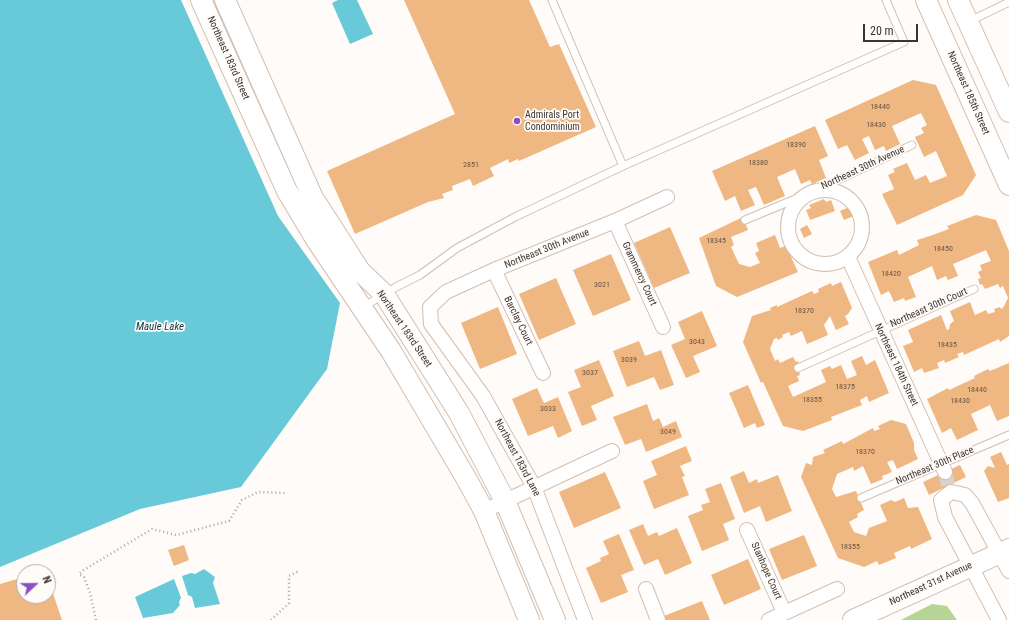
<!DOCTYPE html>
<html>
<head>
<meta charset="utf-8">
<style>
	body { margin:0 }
	#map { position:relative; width:1009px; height:620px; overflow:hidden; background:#fffbf8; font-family:"Roboto Condensed",sans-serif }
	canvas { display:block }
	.north { position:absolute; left:16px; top:564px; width:40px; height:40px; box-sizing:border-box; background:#fffbf8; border:1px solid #b1aca8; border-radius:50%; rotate:68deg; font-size:11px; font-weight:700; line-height:16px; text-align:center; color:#3c352f }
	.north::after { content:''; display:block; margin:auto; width:14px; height:18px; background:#8d4ec4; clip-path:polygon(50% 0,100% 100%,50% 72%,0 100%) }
	.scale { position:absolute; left:863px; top:24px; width:55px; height:18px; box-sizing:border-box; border:2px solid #3c352f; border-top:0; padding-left:5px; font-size:12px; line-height:14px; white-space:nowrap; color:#3c352f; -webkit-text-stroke:3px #fffbf8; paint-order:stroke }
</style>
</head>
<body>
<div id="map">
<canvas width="1009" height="620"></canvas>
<div class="north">N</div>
<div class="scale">20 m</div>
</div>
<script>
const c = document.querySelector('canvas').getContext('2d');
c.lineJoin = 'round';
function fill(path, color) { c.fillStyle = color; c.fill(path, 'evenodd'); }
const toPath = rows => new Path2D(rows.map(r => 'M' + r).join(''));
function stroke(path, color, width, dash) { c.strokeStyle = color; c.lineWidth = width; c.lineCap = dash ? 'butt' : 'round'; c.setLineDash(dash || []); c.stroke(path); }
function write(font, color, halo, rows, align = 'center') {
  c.font = font + ' "Roboto Condensed",sans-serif'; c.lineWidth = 3.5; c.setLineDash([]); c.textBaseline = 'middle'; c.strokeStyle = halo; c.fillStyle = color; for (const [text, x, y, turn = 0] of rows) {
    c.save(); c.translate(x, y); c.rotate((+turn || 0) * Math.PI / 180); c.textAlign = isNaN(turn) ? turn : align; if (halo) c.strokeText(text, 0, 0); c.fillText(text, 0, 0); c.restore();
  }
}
const green = toPath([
	[932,604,947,606,957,620,901,620]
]);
const water = toPath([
	[0,0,181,0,278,216,340,303,327,369,241,487,140,509,0,567],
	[338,0,357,0,373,34,350,44,332,3],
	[204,569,215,577,213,583,220,604,195,608,192,597,188,595,182,576,191,573,195,574],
	[174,579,181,598,179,602,180,605,173,613,143,618,135,597]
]);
const building = toPath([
	[404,0,529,0,550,47,559,44,596,127,519,161,518,159,509,163,508,159,490,168,494,176,473,186,470,179,452,186,453,190,442,194,444,198,428,202,355,234,327,171,455,114],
	[913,80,936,85,976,175,963,195,897,225,882,194,894,189,888,175,895,172,893,169,907,163,915,180,926,175,930,183,947,176,936,151,924,157,915,137,924,133,921,128,927,125,921,113,892,126,900,144,886,151,884,146,875,150,869,136,862,139,869,153,855,160,847,145,838,149,825,120],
	[815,126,828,156,819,160,826,178,812,184,810,180,801,184,795,169,777,177,785,196,764,205,756,187,748,190,755,205,741,211,735,196,725,201,712,171],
	[824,199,826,202,831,200,835,211,810,220,806,210,811,208,809,205],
	[849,207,854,216,844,220,840,211],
	[976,215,996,220,1009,251,1009,336,1000,342,999,339,964,355,963,352,957,354,959,357,945,363,944,360,937,363,939,368,924,373,922,368,914,372,903,346,913,342,908,330,941,315,947,330,949,329,950,324,954,321,950,311,970,302,975,315,986,310,988,314,995,312,994,309,1000,307,1001,309,1003,308,1008,298,1003,286,1000,288,998,284,985,289,982,284,980,285,978,279,981,278,978,272,982,270,980,265,991,261,986,250,953,264,958,276,948,280,946,276,937,280,932,266,908,277,916,297,905,301,904,298,894,302,889,291,881,295,868,262,897,250,899,255,919,245,917,240,930,236,949,229,947,226],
	[743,217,748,230,731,237,734,245,731,247,739,264,750,267,760,263,755,253,759,251,756,243,775,235,780,248,786,246,798,272,737,297,716,286,699,238],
	[807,225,812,234,804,238,800,229],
	[670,227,690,273,654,288,634,243],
	[611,254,631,300,593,316,573,270],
	[556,278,576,324,539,340,519,294],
	[841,282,852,308,848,314,845,316,849,324,836,330,830,316,824,325,828,335,807,344,802,331,791,336,789,332,782,335,783,337,778,340,777,338,774,339,770,349,775,361,778,359,780,363,793,357,796,362,798,361,800,367,798,368,800,375,797,376,799,381,788,386,793,397,826,382,821,370,830,366,832,369,841,365,847,379,857,375,851,361,862,356,866,365,875,360,889,393,869,402,867,396,860,400,862,405,831,417,832,420,803,431,783,426,763,382,761,383,743,342,752,316,771,310,770,308,777,305,777,307,812,291,814,294,819,292,818,289,831,283,832,286],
	[498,307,517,354,480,369,461,323],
	[702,311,717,346,693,356,700,372,686,378,671,345,685,339,678,322],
	[639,341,645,356,661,350,674,385,660,390,654,377,627,387,613,351],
	[599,360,614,396,591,406,597,420,582,426,568,392,581,387,574,370],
	[1009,363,1009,416,997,421,990,405,971,414,978,430,957,440,951,428,942,433,927,399,948,388,949,390,975,378,974,376,988,369,990,371],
	[748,385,765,425,757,428,755,423,744,428,729,393],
	[537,388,544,403,558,397,572,431,558,438,553,426,528,436,512,399],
	[647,404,653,421,659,418,663,427,676,421,682,437,646,452,641,439,625,445,613,417],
	[891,420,906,424,914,443,914,450,918,459,897,469,893,460,887,462,892,472,882,476,883,479,871,484,863,466,854,471,853,467,837,474,832,489,836,497,856,491,864,510,857,514,858,517,849,522,854,532,866,536,869,528,887,521,880,505,891,500,895,502,904,498,908,508,918,507,932,539,911,549,910,546,894,553,896,558,879,565,877,561,864,567,838,558,801,477,806,463,812,465,813,457,825,453,823,450,842,441,843,444,873,428,874,431,880,429,878,426],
	[686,446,692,461,680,466,685,476,682,477,689,495,654,509,643,481,657,475,651,461],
	[1001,452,1007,465,1009,464,1009,498,998,502,984,471,988,466,995,468,990,457],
	[960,465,966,477,929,495,923,482],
	[744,471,749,483,757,479,758,483,778,475,792,511,766,522,760,506,744,513,730,477],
	[605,472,621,508,574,528,559,492],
	[721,483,735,519,723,524,729,540,702,551,688,516,703,510,701,505,710,502,705,489],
	[643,524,648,536,657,532,659,536,677,528,692,563,665,575,658,559,644,565,629,530],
	[619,534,634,570,621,575,628,592,601,603,586,568,601,561,600,558,609,554,603,541],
	[804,535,817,566,782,580,769,549],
	[184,545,189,560,174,566,168,550],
	[748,559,761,589,724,605,711,575],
	[24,577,24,596,48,596,48,579,62,620,0,620,0,584],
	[702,601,710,620,666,620,664,616]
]);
const streetTunnel = toPath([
	[945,472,948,485]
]);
const path = toPath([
	[96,620,90,593,84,577,79,574,82,571,152,529,176,535,229,521,242,500,258,492,287,493],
	[271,620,289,603,289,576,299,571]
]);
const lane = toPath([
	[968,22,1009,2],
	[623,166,904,42,886,0],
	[815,191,912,145],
	[745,220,805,195],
	[363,307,396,287,420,275,457,248,515,217,623,166,552,0],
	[798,368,974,289],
	[861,498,1009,435]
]);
const street = toPath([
	'788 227a37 37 0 1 1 74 0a37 37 0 1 1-74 0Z',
	[615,221,663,327],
	[848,257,945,472],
	[494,270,543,373],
	[951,492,941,500,945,517,999,620],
	[951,492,965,495,972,503,1009,571],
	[484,511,612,451],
	[747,530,784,612],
	[646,589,658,620],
	[585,620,534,487,483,396,431,324,430,307,446,292,494,270,615,221,667,197],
	[769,620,837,589]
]);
const secondary = toPath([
	[201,0,287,191,317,241,391,351,466,478,484,511,529,620],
	[225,0,313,198,360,271,384,294,459,413,505,501,555,620],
	[926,0,1009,185],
	[958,0,1009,112],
	[853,620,1009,549]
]);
const markers = [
	[517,121,4,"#8d4ec4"]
];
const numberNames = [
	["18440",880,107],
	["18430",876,125],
	["18390",796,145],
	["18380",758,163],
	["2851",471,165],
	["18345",716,241],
	["18450",943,249],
	["18420",891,274],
	["3021",602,285],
	["18370",804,311],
	["3043",697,342],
	["18435",947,345],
	["3039",629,360],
	["3037",590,373],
	["18375",845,387],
	["18440",977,390],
	["18355",812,400],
	["18430",960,401],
	["3033",548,409],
	["3049",668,432],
	["18370",865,452],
	["18355",850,547]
];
const streetNames = [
	["Northeast 183rd Street",228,58,66],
	["Northeast 185th Street",968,93,66],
	["Northeast 30th Avenue",863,168,-25],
	["Northeast 30th Avenue",547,249,-22],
	["Grammercy Court",639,274,65],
	["Northeast 30th Court",929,308,-24],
	["Barclay Court",518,321,64],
	["Northeast 183rd Street",404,329,56],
	["Northeast 184th Street",896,365,65],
	["Northeast 183rd Lane",517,458,62],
	["Northeast 30th Place",935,466,-23],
	["Stanhope Court",766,571,66],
	["Northeast 31st Avenue",931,584,-25]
];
const poiNames = [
	["Admirals Port",525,115],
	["Condominium",525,127]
];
const waterNames = [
	["Maule Lake",160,327]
];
fill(green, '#b5d496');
fill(water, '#68c9d9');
fill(building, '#efb782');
stroke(streetTunnel, '#d8d3d0', 14, [14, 7]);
stroke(lane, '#d2bfb1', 9);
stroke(street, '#d2bfb1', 16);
stroke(secondary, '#d2bfb1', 22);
stroke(path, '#aca7a2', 2.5, [1, 3]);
stroke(lane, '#fff', 7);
stroke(street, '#fff', 14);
stroke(secondary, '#fff', 20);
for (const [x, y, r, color] of markers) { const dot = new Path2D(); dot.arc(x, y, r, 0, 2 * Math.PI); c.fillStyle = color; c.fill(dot); stroke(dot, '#fffbf8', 1.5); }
write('8px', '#695644', null, numberNames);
write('10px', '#3c352f', '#fffbf8', streetNames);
write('10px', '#3c352f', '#fffbf8', poiNames, 'left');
write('italic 11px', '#08383f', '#fffbf8', waterNames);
</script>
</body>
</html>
